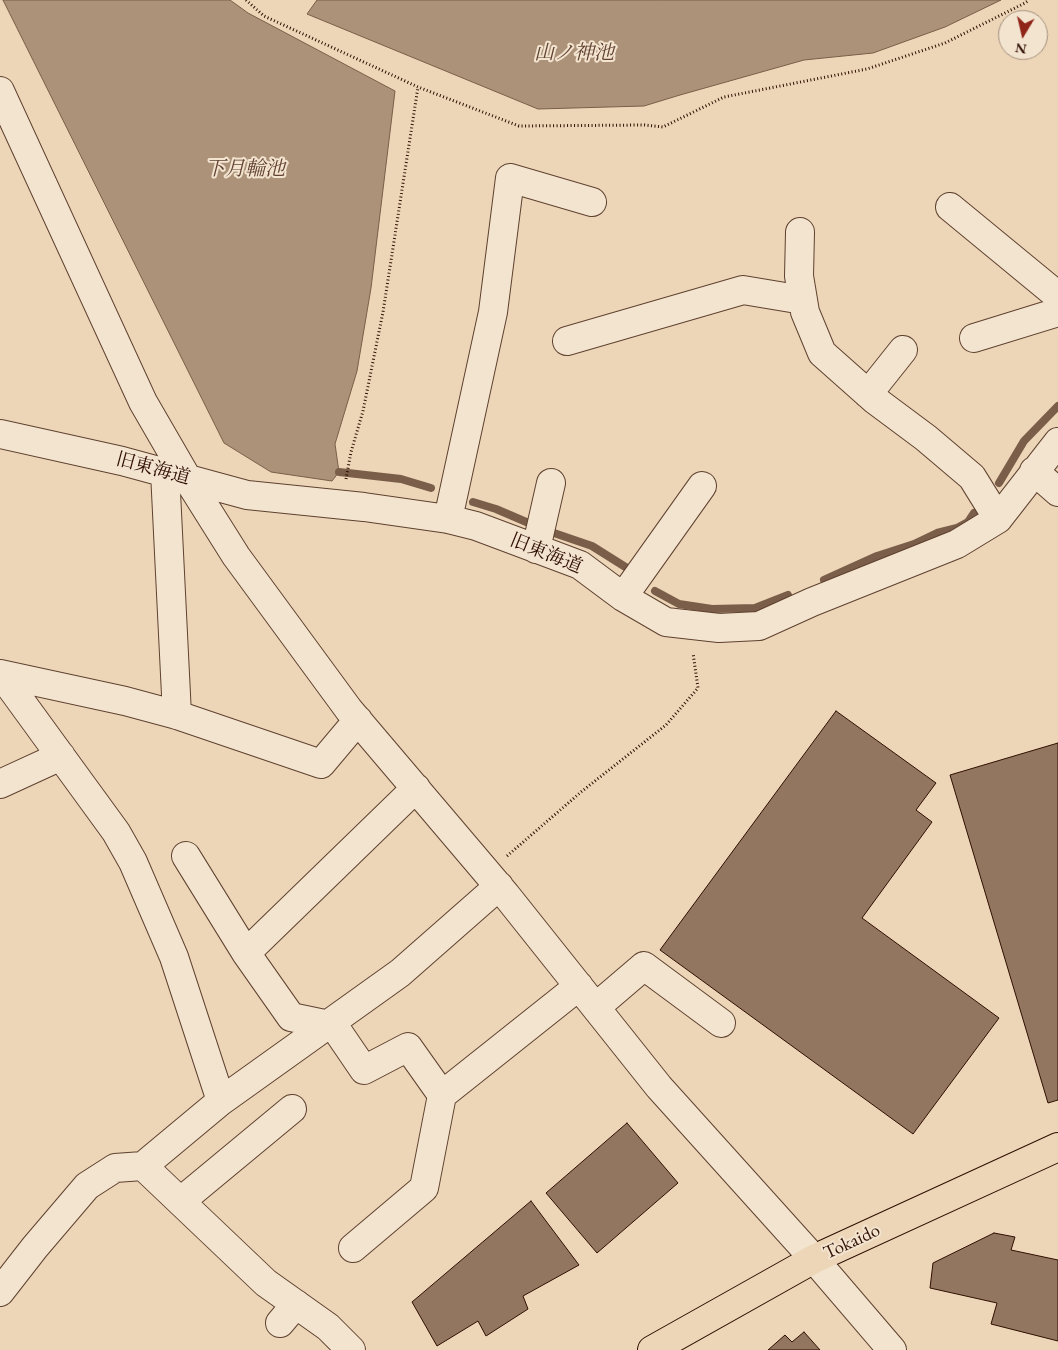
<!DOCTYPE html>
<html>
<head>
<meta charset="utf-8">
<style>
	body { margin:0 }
	#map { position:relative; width:1058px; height:1350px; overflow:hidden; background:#ecd6b7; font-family:"EB Garamond",serif }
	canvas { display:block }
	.north { position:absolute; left:998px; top:10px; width:50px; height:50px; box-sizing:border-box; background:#f3e4d0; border:1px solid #a58f7e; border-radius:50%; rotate:189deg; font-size:14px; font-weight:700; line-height:20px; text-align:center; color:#300f02 }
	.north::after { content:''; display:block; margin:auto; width:18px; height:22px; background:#8f2418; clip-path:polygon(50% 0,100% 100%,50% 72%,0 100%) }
</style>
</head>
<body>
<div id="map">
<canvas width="1058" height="1350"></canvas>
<div class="north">N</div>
</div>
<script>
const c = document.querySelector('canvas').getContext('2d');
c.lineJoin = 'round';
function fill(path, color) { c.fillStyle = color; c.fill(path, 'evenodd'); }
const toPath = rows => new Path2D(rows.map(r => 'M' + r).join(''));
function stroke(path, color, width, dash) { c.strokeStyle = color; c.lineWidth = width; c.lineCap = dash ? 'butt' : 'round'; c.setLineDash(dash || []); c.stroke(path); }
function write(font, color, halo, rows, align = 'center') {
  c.font = font + ' "EB Garamond","Noto Serif JP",serif'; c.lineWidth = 4; c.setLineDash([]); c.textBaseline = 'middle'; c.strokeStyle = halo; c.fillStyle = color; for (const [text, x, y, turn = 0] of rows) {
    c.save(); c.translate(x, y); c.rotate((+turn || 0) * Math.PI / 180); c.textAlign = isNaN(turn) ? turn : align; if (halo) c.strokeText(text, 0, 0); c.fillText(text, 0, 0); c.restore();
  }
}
const water = toPath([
	[3,0,230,0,248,13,395,91,371,288,357,371,335,444,339,472,332,481,271,472,224,443,3,0],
	[317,0,1001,0,945,27,873,53,804,60,680,95,644,106,538,109,307,14,317,0]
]);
const stream = toPath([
	[339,472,401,479,431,488],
	[999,483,1024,441,1058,406],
	[473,502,496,509,531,524],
	[554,533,592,546,627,568],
	[824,580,877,556,914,544,937,533,957,528,968,522,974,513],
	[655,591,679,604,712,609,755,608,788,595]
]);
const building = toPath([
	[836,711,936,783,916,810,932,822,862,918,999,1018,913,1134,660,950,836,711],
	[1058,743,1058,1100,1048,1103,950,775,1058,743],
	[627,1123,678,1183,597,1253,546,1193,627,1123],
	[531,1201,579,1265,523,1296,528,1309,486,1336,478,1321,437,1346,412,1302,531,1201],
	[994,1233,1015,1237,1011,1250,1058,1260,1058,1341,991,1324,997,1303,930,1288,933,1263,994,1233],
	[804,1332,820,1350,768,1350,785,1335,792,1342,804,1332]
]);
const path = toPath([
	[246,0,264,16,418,87,519,126,645,125,663,127,724,97,867,69,945,43,1025,3,1029,0],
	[346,479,351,452,363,411,383,312,418,87],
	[507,856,581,792,666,725,698,688,693,653]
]);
const minor = toPath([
	[0,91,143,402,187,478,236,556,349,710,506,895,659,1087,814,1259,892,1350],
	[950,207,1058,296],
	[800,232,799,276,805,312,822,353,875,400,926,438,972,477,998,519],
	[974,338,1058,312],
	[567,341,743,290,803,300],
	[868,394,903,350],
	[0,434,122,461,247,495,364,507,448,519,476,526,580,565,623,597,666,622,719,628,759,626,812,602,957,544,998,519,1058,442],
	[1034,471,1058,492],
	[165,472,177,715],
	[448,519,493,312,510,178,592,202],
	[536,549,551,483],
	[623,597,702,486],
	[0,674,125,701,177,715,321,764,358,720],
	[1,674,116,832,133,862,174,957,221,1101],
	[0,784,61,756],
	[186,856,246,953,291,1017,334,1026,364,1070,408,1047,442,1095,579,986],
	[246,953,416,788],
	[596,1007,644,966,721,1023],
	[143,1166,266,1283,328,1327,351,1350],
	[181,1201,292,1109],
	[353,1248,424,1188,442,1095],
	[0,1292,35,1247,87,1186,115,1168,143,1166,221,1101,400,973,499,886],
	[280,1323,296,1304]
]);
const highway = toPath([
	[652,1350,814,1259,1058,1147]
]);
const streetNames = [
	["旧東海道",153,469,15],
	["旧東海道",546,554,22],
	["Tokaido",852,1242,-25]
];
const waterNames = [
	["山ノ神池",574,54],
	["下月輪池",245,170]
];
fill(water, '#ac9279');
stroke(water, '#7a5e49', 1);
stroke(stream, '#7a5e49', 8);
fill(building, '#927660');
stroke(building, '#300f02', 1);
stroke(minor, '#5f412f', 30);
stroke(highway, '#300f02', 30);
stroke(path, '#300f02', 3, [1, 2.5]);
stroke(minor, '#f3e4d0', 28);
stroke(highway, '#ecd6b7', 28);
write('19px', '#300f02', '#f3e4d0', streetNames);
write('italic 20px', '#624332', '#f3e4d0', waterNames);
</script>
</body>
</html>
